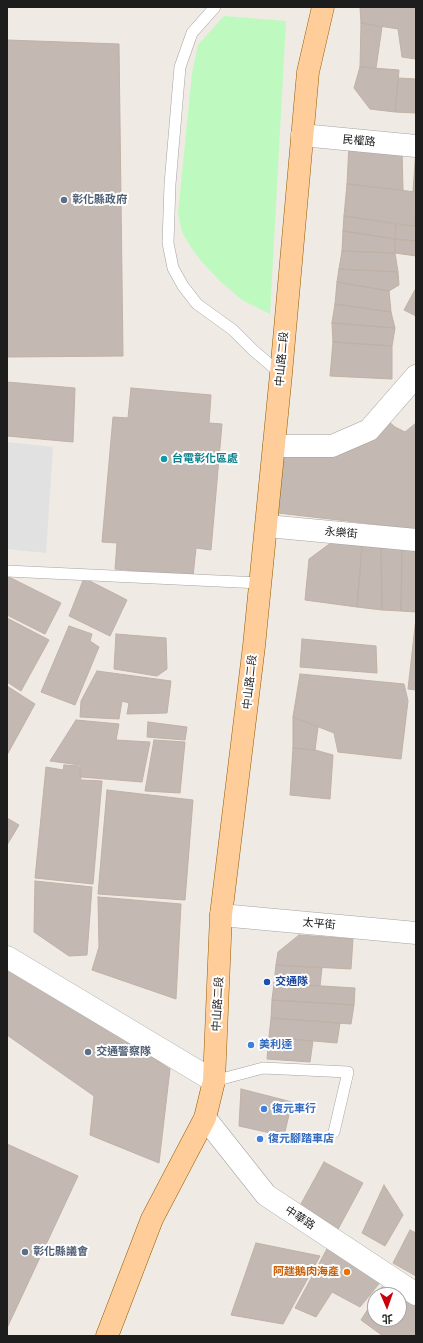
<!DOCTYPE html>
<html>
<head>
<meta charset="utf-8">
<style>
	body { margin:0 }
	#map { position:relative; width:423px; height:1343px; overflow:hidden; background:#efeae3; font-family:Raleway,"Noto Sans TC",sans-serif }
	canvas { display:block }
	.frame { position:absolute; inset:0; border:8px solid #1d1d1d; pointer-events:none }
	.north { position:absolute; left:367px; top:1287px; width:40px; height:40px; box-sizing:border-box; background:#fff; border:1px solid #a5a5a5; border-radius:50%; rotate:178deg; font-size:11px; font-weight:700; line-height:16px; text-align:center; color:#1d1d1d }
	.north::after { content:''; display:block; margin:auto; width:14px; height:18px; background:#ca000a; clip-path:polygon(50% 0,100% 100%,50% 72%,0 100%) }
</style>
</head>
<body>
<div id="map">
<canvas width="423" height="1343"></canvas>
<div class="frame"></div>
<div class="north">北</div>
</div>
<script>
const c = document.querySelector('canvas').getContext('2d');
c.lineJoin = 'round';
function fill(path, color) { c.fillStyle = color; c.fill(path, 'evenodd'); }
const toPath = rows => new Path2D(rows.map(r => 'M' + r).join(''));
function stroke(path, color, width, dash) { c.strokeStyle = color; c.lineWidth = width; c.lineCap = dash ? 'butt' : 'round'; c.setLineDash(dash || []); c.stroke(path); }
function write(font, color, halo, rows, align = 'center') {
  c.font = font + ' Raleway,"Noto Sans TC",sans-serif'; c.lineWidth = 4; c.setLineDash([]); c.textBaseline = 'middle'; c.strokeStyle = halo; c.fillStyle = color; for (const [text, x, y, turn = 0] of rows) {
    c.save(); c.translate(x, y); c.rotate((+turn || 0) * Math.PI / 180); c.textAlign = isNaN(turn) ? turn : align; if (halo) c.strokeText(text, 0, 0); c.fillText(text, 0, 0); c.restore();
  }
}
const park = toPath([
	[224,16,286,21,270,314,242,300,220,281,202,262,192,249,182,232,178,213,192,73,198,45]
]);
const parking = toPath([
	[7,442,53,447,46,553,7,549]
]);
const building = toPath([
	[360,7,416,7,416,59,402,57,398,29,361,23,360,7],
	[361,23,382,27,376,68,360,67,361,23],
	[7,40,119,44,123,356,7,357,7,40],
	[360,67,399,70,395,112,370,109,354,88,360,67],
	[398,78,416,79,416,113,395,112,398,78],
	[349,144,402,149,403,190,347,184,349,144],
	[416,149,416,192,413,191,416,149],
	[347,184,416,192,415,226,344,216,347,184],
	[415,215,416,241,395,239,396,224,415,226,415,215],
	[344,216,396,224,395,239,343,231,344,216],
	[343,231,395,239,395,253,342,251,343,231],
	[395,239,416,241,416,256,395,253,395,239],
	[342,251,395,253,398,272,339,269,342,251],
	[339,269,398,272,399,285,389,291,337,282,339,269],
	[337,282,389,291,391,312,335,304,337,282],
	[416,288,416,316,404,310,416,288],
	[335,304,391,312,395,328,332,323,335,304],
	[332,323,395,328,392,346,333,342,332,323],
	[333,342,392,346,392,379,330,376,333,342],
	[7,382,75,388,73,442,7,436,7,382],
	[131,388,211,395,209,423,222,424,211,550,196,548,193,576,115,569,117,543,102,542,113,417,128,418,131,388],
	[387,420,395,427,405,432,416,423,416,529,278,513,281,453,387,420],
	[332,542,362,546,357,607,305,600,309,559,332,542],
	[362,546,381,548,382,610,357,607,362,546],
	[402,546,401,611,382,610,381,548,402,546],
	[402,546,416,548,416,612,401,611,402,546],
	[7,576,61,603,45,634,7,615,7,576],
	[84,578,127,600,110,636,69,616,84,578],
	[7,618,49,640,21,691,7,682,7,618],
	[416,618,416,690,408,689,416,618],
	[69,626,92,634,90,641,99,647,75,705,41,692,69,626],
	[116,634,166,638,167,669,157,676,114,669,116,634],
	[302,639,376,646,377,673,300,667,302,639],
	[97,671,171,681,167,713,127,714,129,703,122,701,119,719,80,717,81,701,97,671],
	[300,674,404,684,408,701,401,759,338,752,334,733,293,717,300,674],
	[7,686,35,704,7,755,7,686],
	[293,717,318,727,315,750,293,748,293,717],
	[76,720,119,724,116,740,150,742,142,782,81,777,80,765,50,761,76,720],
	[148,722,187,727,185,740,147,737,148,722],
	[154,740,185,742,180,793,145,791,154,740],
	[293,748,315,750,333,755,330,799,290,795,293,748],
	[64,765,79,766,81,780,102,781,93,884,35,878,46,767,63,770,64,765],
	[107,790,193,800,185,900,98,894,107,790],
	[7,818,19,825,7,845,7,818],
	[35,881,92,887,87,955,69,956,34,932,35,881],
	[98,897,181,904,176,999,92,970,99,947,98,897],
	[299,935,353,939,351,969,276,965,278,952,299,935],
	[7,962,170,1069,159,1163,90,1135,94,1096,7,1035,7,962],
	[276,965,322,968,320,986,274,983,276,965],
	[274,983,355,988,354,1005,272,1000,274,983],
	[272,1000,354,1005,351,1024,271,1018,272,1000],
	[271,1018,340,1023,337,1043,269,1037,271,1018],
	[269,1037,313,1041,310,1062,267,1059,269,1037],
	[241,1089,292,1102,284,1136,239,1126,241,1089],
	[7,1144,78,1176,7,1328,7,1144],
	[324,1162,363,1183,336,1233,297,1211,324,1162],
	[384,1185,403,1215,385,1246,362,1233,384,1185],
	[410,1230,416,1233,416,1276,393,1263,410,1230],
	[256,1243,320,1256,283,1324,231,1315,256,1243],
	[328,1247,382,1280,360,1307,332,1292,316,1317,295,1308,328,1247],
	[382,1287,416,1303,416,1333,414,1336,383,1336,361,1320,375,1298,375,1319,399,1319,399,1295,377,1295,382,1287]
]);
const lane = toPath([
	[215,7,192,33,180,67,170,184,168,243,173,268,183,286,197,304,233,330,253,350,281,374],
	[7,571,260,583],
	[214,1081,263,1068,348,1072,334,1132]
]);
const street = toPath([
	[302,135,416,146],
	[274,446,332,446,369,430,416,376],
	[267,526,416,540],
	[221,915,416,933],
	[7,957,214,1081],
	[205,1118,266,1195,416,1294]
]);
const primary = toPath([
	[107,1336,152,1219,205,1118,214,1081,221,915,254,646,281,374,308,72,323,7]
]);
const markers = [
	[64,200,4,"#5c6f8a"],
	[164,459,4,"#0f9aa8"],
	[267,982,4,"#1a4fb4"],
	[251,1045,4,"#3f7fe0"],
	[88,1052,4,"#5c6f8a"],
	[264,1109,4,"#3f7fe0"],
	[260,1139,4,"#3f7fe0"],
	[25,1252,4,"#5c6f8a"],
	[347,1272,4,"#e8710a"]
];
const streetNames = [
	["民權路",359,141,5],
	["中山路二段",282,359,-85],
	["永樂街",341,533,5],
	["中山路二段",250,682,-84],
	["太平街",319,924,5],
	["中山路二段",218,1004,-87],
	["中華路",300,1218,33]
];
const serviceNames = [
	["彰化縣政府",72,200],
	["交通警察隊",96,1052],
	["彰化縣議會",33,1252]
];
const cultureNames = [
	["台電彰化區處",172,459]
];
const transitNames = [
	["交通隊",275,982]
];
const shopNames = [
	["美利達",259,1045],
	["復元車行",272,1109],
	["復元腳踏車店",268,1139]
];
const foodNames = [
	["阿趖鵝肉海產",339,1272]
];
fill(park, '#befac0');
fill(parking, '#e1e1e1');
fill(building, '#c3b9b2');
stroke(building, '#c1b0a5', 1);
stroke(lane, '#a4a4a4', 12);
stroke(street, '#a4a4a4', 23);
stroke(primary, '#965d00', 23);
stroke(lane, '#fff', 11);
stroke(street, '#fff', 22);
stroke(primary, '#fecd99', 22);
for (const [x, y, r, color] of markers) { const dot = new Path2D(); dot.arc(x, y, r, 0, 2 * Math.PI); c.fillStyle = color; c.fill(dot); stroke(dot, '#fff', 1.5); }
write('11px', '#1d1d1d', '#fff', streetNames);
write('bold 11px', '#4e5e75', '#fff', serviceNames, 'left');
write('bold 11px', '#0d838f', '#fff', cultureNames, 'left');
write('bold 11px', '#164399', '#fff', transitNames, 'left');
write('bold 11px', '#366cbe', '#fff', shopNames, 'left');
write('bold 11px', '#c56008', '#fff', foodNames, 'right');
</script>
</body>
</html>
